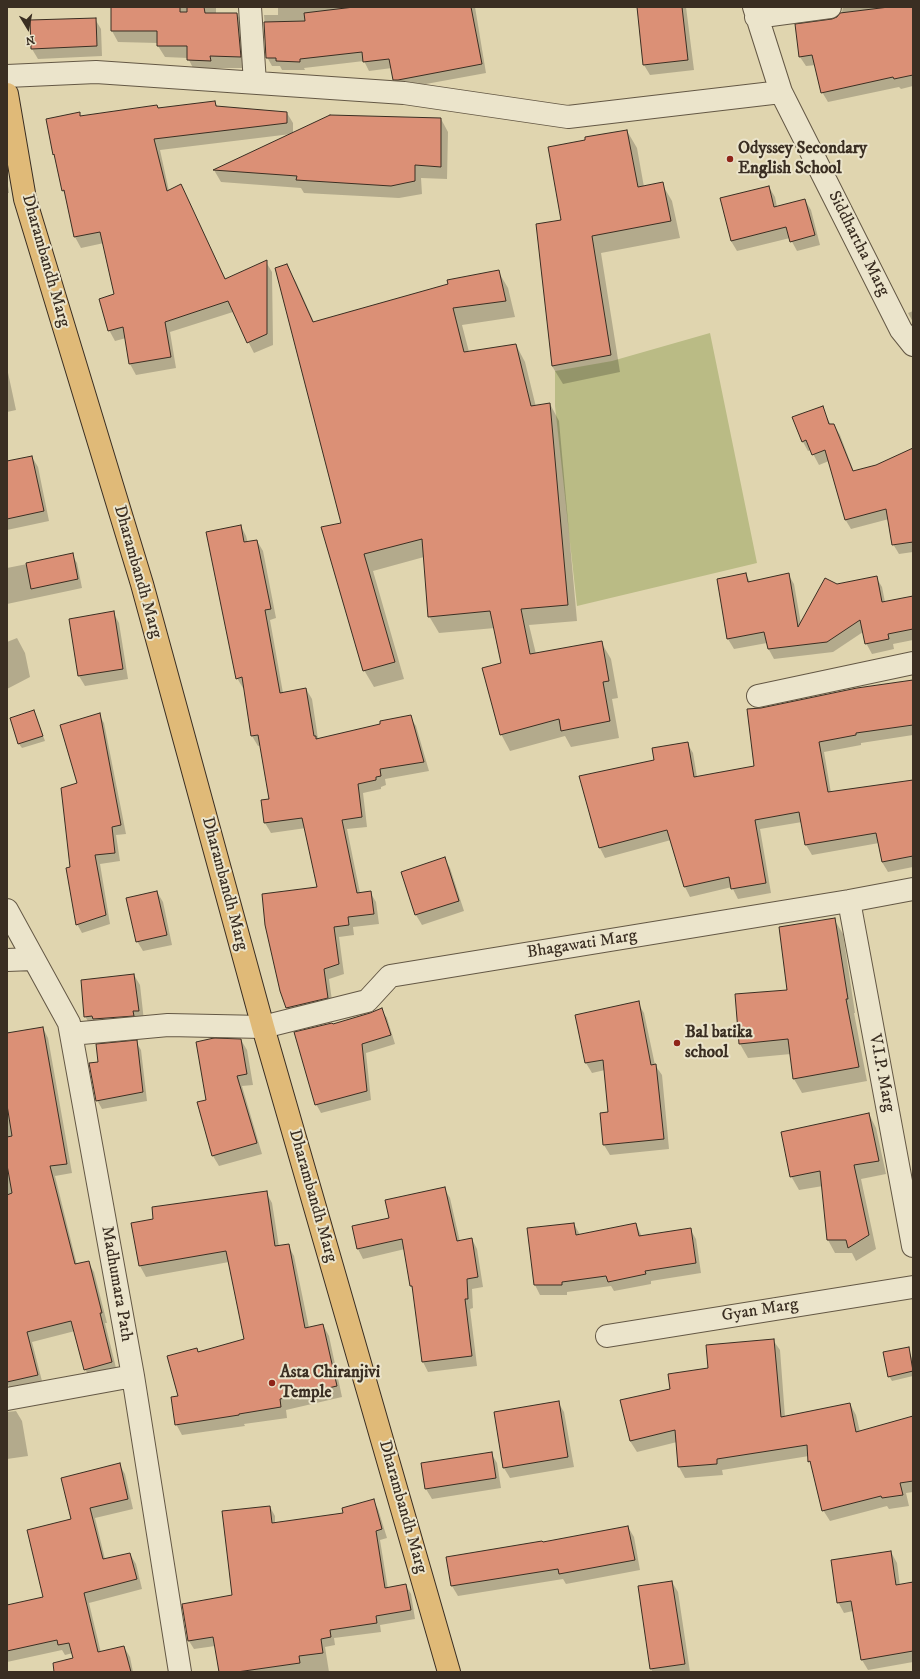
<!DOCTYPE html>
<html>
<head>
<meta charset="utf-8">
<style>
	body { margin:0 }
	#map { position:relative; width:920px; height:1679px; overflow:hidden; background:#e0d5af; font-family:"IM FELL DW Pica",serif }
	canvas { display:block }
	.frame { position:absolute; inset:0; border:8px solid #3a2e22; pointer-events:none }
	.north { position:absolute; left:8px; top:8px; width:40px; height:40px; -webkit-text-stroke:3px #ebe4cb; paint-order:stroke; rotate:170deg; font-size:11px; font-weight:700; line-height:16px; text-align:center; color:#3a2e22 }
	.north::after { content:''; display:block; margin:auto; width:14px; height:18px; background:#3a2e22; clip-path:polygon(50% 0,100% 100%,50% 72%,0 100%) }
</style>
</head>
<body>
<div id="map">
<canvas width="920" height="1679"></canvas>
<div class="frame"></div>
<div class="north">N</div>
</div>
<script>
const c = document.querySelector('canvas').getContext('2d');
c.lineJoin = 'round';
function fill(path, color) { c.fillStyle = color; c.fill(path, 'evenodd'); }
const toPath = rows => new Path2D(rows.map(r => 'M' + r).join(''));
function stroke(path, color, width, dash) { c.strokeStyle = color; c.lineWidth = width; c.lineCap = dash ? 'butt' : 'round'; c.setLineDash(dash || []); c.stroke(path); }
function write(font, color, halo, rows, align = 'center') {
  c.font = font + ' "IM FELL DW Pica",serif'; c.lineWidth = 4; c.setLineDash([]); c.textBaseline = 'middle'; c.strokeStyle = halo; c.fillStyle = color; for (const [text, x, y, turn = 0] of rows) {
    c.save(); c.translate(x, y); c.rotate((+turn || 0) * Math.PI / 180); c.textAlign = isNaN(turn) ? turn : align; if (halo) c.strokeText(text, 0, 0); c.fillText(text, 0, 0); c.restore();
  }
}
const green = toPath([
	[710,333,757,563,577,606,555,406,555,371,612,361]
]);
const shadow = toPath([
	[112,7,216,7,216,14,237,14,244,26,247,68,216,68,216,72,195,72,188,58,165,57,158,46,158,43,118,42,112,31],
	[278,7,475,7,486,73,404,88,399,88,394,79,392,68,369,71,364,61,304,68,305,70,282,70,280,66,272,66,267,57,264,15,278,15],
	[638,7,686,7,694,70,650,75,644,65],
	[843,7,913,7,913,86,901,89,899,87,828,102,822,92,816,65,806,66,800,57,832,20,839,17,842,12],
	[95,19,101,29,102,56,38,59,32,49],
	[215,102,218,108,287,113,293,123,293,133,441,119,448,132,447,179,421,178,422,194,399,198,304,193,301,188,221,182,214,170,291,134,160,150,169,191,181,186,226,280,266,262,272,272,273,345,254,353,233,312,170,332,176,368,136,375,130,364,126,338,115,341,109,330,116,295,104,243,81,248,75,237,67,197,63,191,56,159,54,154,79,113,81,117],
	[627,131,637,148,644,187,662,184,672,201,680,238,601,253,620,372,563,384,552,366,537,225,562,221,586,141],
	[7,179,9,193,7,193],
	[769,187,775,197,777,207,805,200,811,210,820,245,797,251,790,238,737,251,731,241],
	[286,265,296,282,314,322,498,271,508,288,515,317,462,325,469,352,516,345,525,362,536,407,550,404,559,421,577,621,529,625,536,654,601,642,611,659,618,698,612,699,619,738,571,747,565,736,510,751,501,734,502,664,495,628,439,633,429,616,424,557,373,571,404,679,374,687,364,670,343,524],
	[913,311,913,322,908,313],
	[7,368,16,410,7,412],
	[822,408,831,425,834,425,840,435,854,472,876,466,913,449,913,552,899,554,893,544,889,519,851,529,845,519,829,461,819,465,811,450,808,451,803,442],
	[32,457,38,467,49,521,7,530,7,462],
	[241,526,246,536,248,543,257,541,263,551,276,618,270,620,283,693,306,689,312,699,318,739,410,717,416,726,429,771,385,779,386,785,381,787,381,789,363,793,367,827,347,829,360,893,370,892,376,902,379,924,353,927,354,935,339,937,344,974,329,979,333,1008,293,1018,287,1008,281,991,318,888,306,828,271,833,265,823,262,801,270,800,261,745,258,746,252,736,245,688,243,688,237,678],
	[72,555,77,563,82,588,7,604,7,568],
	[746,574,750,582,788,574,794,584,801,624,876,577,882,587,885,602,913,597,913,640,893,644,894,649,872,654,866,643,863,632,833,652,774,659,768,648,767,643,734,649,728,639],
	[113,612,119,623,128,679,85,686,79,676],
	[17,638,25,653,30,677,7,689,7,642],
	[913,681,913,735,861,743,861,745,824,752,831,793,913,781,913,867,888,872,882,862,879,843,812,855,806,845,802,822,760,829,771,893,738,899,732,887,690,897,685,887,671,840,605,858,600,848,655,761,687,743,693,753,697,777,755,767,761,709],
	[34,711,45,741,22,748,19,744],
	[99,715,104,723,126,834,116,835,120,861,100,864,110,924,82,933,77,924,72,868,78,784],
	[444,858,450,868,464,911,422,925,416,915,402,872],
	[157,892,163,902,172,945,143,951,137,941],
	[834,919,843,934,855,1013,854,1013,867,1081,802,1093,794,1079,791,1054,748,1058,740,1044,789,991],
	[134,975,140,985,144,1021,91,1027,85,1016],
	[638,1003,644,1013,655,1065,662,1075,669,1149,610,1155,604,1145,610,1113,605,1070,592,1073,586,1063,576,1015],
	[381,1009,387,1018,395,1044,366,1053,371,1100,321,1113,316,1104,333,1025],
	[43,1028,48,1038,72,1173,55,1176,77,1265,88,1262,94,1272,107,1323,105,1323,117,1372,91,1379,85,1369,75,1331,32,1342,43,1385,12,1392,7,1383,7,1034],
	[241,1040,247,1050,253,1085,242,1086,262,1154,219,1166,213,1156,198,1103,207,1100],
	[136,1042,141,1050,147,1101,102,1109,97,1100,99,1062],
	[869,1114,876,1128,886,1174,861,1179,876,1249,856,1261,852,1253,835,1253,828,1240,823,1186,799,1190,791,1176],
	[444,1188,450,1198,460,1242,472,1239,477,1249,483,1287,472,1289,473,1308,470,1309,477,1366,428,1372,423,1362,414,1290,411,1286,405,1249,363,1259,358,1249,353,1226,390,1219],
	[266,1192,272,1203,279,1247,288,1245,294,1256,309,1328,323,1325,329,1336,342,1397,286,1410,287,1418,244,1424,245,1426,182,1435,176,1424,180,1397,196,1349,199,1353,245,1340,229,1262,146,1277,140,1266,154,1220],
	[574,1224,580,1235,636,1224,642,1237,690,1229,696,1239,701,1273,651,1281,651,1284,614,1291,611,1286,567,1292,567,1295,540,1295,535,1285],
	[773,1340,780,1350,785,1417,850,1404,856,1415,860,1432,913,1421,913,1492,906,1493,909,1506,889,1509,887,1506,830,1521,823,1510,809,1456,722,1470,723,1475,685,1478,679,1467,677,1442,637,1452,630,1441,671,1390,709,1368],
	[908,1348,913,1361,913,1376,892,1381,889,1376],
	[558,1402,564,1412,574,1467,510,1478,504,1468,495,1413],
	[16,1411,22,1421,28,1456,7,1459,7,1412],
	[491,1453,497,1463,501,1488,432,1499,426,1489],
	[119,1464,125,1474,133,1509,95,1518,105,1559,130,1554,136,1564,142,1589,89,1603,101,1653,124,1647,130,1657,133,1672,77,1672,73,1653,65,1655,62,1650,7,1662,7,1606,45,1598,72,1520],
	[373,1500,378,1509,387,1538,380,1540,388,1589,406,1586,411,1594,415,1619,380,1625,381,1632,334,1638,335,1645,325,1647,329,1672,220,1672,215,1646,194,1649,189,1641,233,1596,270,1507,275,1516,275,1523,345,1514],
	[628,1527,634,1537,640,1570,566,1584,563,1579,458,1596,452,1586,447,1558,543,1543],
	[891,1552,897,1563,900,1586,913,1605,913,1662,868,1670,862,1660,853,1611,844,1613,838,1602],
	[672,1582,678,1592,690,1672,653,1672,651,1669]
]);
const building = toPath([
	[111,7,180,7,180,12,187,12,187,7,204,7,205,13,237,13,241,57,210,56,211,61,187,60,187,46,157,46,157,31,111,31,111,7],
	[354,7,471,7,482,64,398,80,393,80,389,59,363,62,362,52,300,59,300,62,276,61,276,58,266,58,264,22,305,21,304,13,354,7],
	[637,7,682,7,688,60,643,65,637,7],
	[889,7,913,7,913,75,894,79,893,77,821,93,812,55,799,57,795,24,832,19,837,17,840,13,889,7],
	[96,18,97,46,31,49,30,20,96,18],
	[215,101,216,106,287,112,287,123,154,139,167,191,181,184,225,279,267,260,267,334,247,343,228,301,165,322,171,357,129,364,123,327,108,331,99,299,114,294,100,232,74,237,64,190,62,191,54,154,53,155,46,119,80,112,80,116,157,105,158,108,215,101],
	[330,115,441,118,441,167,415,165,415,181,391,186,296,180,297,176,213,170,330,115],
	[627,130,638,187,663,182,671,221,592,236,611,355,552,366,536,224,561,220,548,147,585,140,585,137,627,130],
	[769,186,774,207,805,199,815,235,790,242,786,227,731,241,720,198,769,186],
	[287,264,313,322,448,284,447,280,499,270,506,301,453,308,464,352,516,344,531,406,550,403,568,605,521,609,530,654,602,641,609,681,603,682,610,721,561,731,559,719,500,735,482,668,501,663,490,611,428,617,422,539,364,554,395,662,363,671,321,527,341,523,275,268,287,264],
	[823,406,829,424,834,424,853,471,876,465,913,448,913,542,892,545,886,509,845,520,825,450,812,455,806,440,802,442,792,417,823,406],
	[32,456,44,511,7,519,7,461,32,456],
	[241,525,244,542,257,540,271,609,265,610,280,693,306,688,314,736,316,736,316,739,380,724,380,721,411,715,424,762,380,769,381,776,376,777,376,780,358,784,362,817,342,820,357,893,371,891,374,914,348,917,349,925,334,927,339,964,324,969,328,998,286,1008,280,991,265,925,262,894,317,887,302,818,264,823,261,800,269,799,258,735,251,736,242,677,236,679,206,532,241,525],
	[73,553,78,579,31,589,26,563,73,553],
	[746,573,748,582,789,573,798,627,825,578,837,584,877,576,882,602,913,596,913,629,888,634,889,639,865,644,860,620,827,642,768,649,764,632,727,639,717,579,746,573],
	[114,611,123,669,78,676,69,619,114,611],
	[913,680,913,725,856,733,856,735,819,742,828,792,913,780,913,856,882,862,876,833,805,845,799,812,755,820,766,883,731,889,729,877,684,887,667,830,599,848,579,776,654,760,652,748,688,742,694,777,754,766,747,709,761,708,857,688,913,680],
	[34,710,43,736,18,744,10,718,34,710],
	[100,713,121,825,112,827,115,853,95,855,106,915,76,925,66,868,70,867,61,788,77,783,60,725,100,713],
	[445,857,459,901,415,915,401,872,445,857],
	[157,891,167,935,136,942,126,898,157,891],
	[835,918,848,999,846,999,859,1067,793,1079,788,1039,739,1044,735,994,787,990,779,927,835,918],
	[134,974,139,1011,133,1011,134,1016,93,1019,92,1016,84,1017,81,980,134,974],
	[639,1001,651,1065,656,1064,664,1139,603,1145,600,1113,608,1112,603,1060,585,1063,575,1015,639,1001],
	[382,1008,391,1035,362,1044,367,1091,315,1105,294,1032,332,1023,333,1024,370,1013,382,1008],
	[43,1027,67,1164,50,1166,75,1264,89,1261,102,1313,100,1313,112,1362,84,1370,71,1321,27,1332,38,1375,7,1382,7,1195,12,1193,7,1165,7,1137,12,1136,7,1105,7,1033,43,1027],
	[214,1038,241,1039,247,1074,237,1076,257,1143,212,1156,197,1102,206,1100,196,1042,214,1038],
	[137,1040,143,1092,96,1101,89,1063,98,1062,96,1044,137,1040],
	[869,1113,879,1161,854,1165,869,1235,848,1248,846,1240,827,1240,820,1171,790,1177,781,1132,869,1113],
	[445,1187,457,1241,472,1238,478,1277,467,1279,468,1299,465,1299,472,1356,422,1362,412,1286,410,1286,402,1239,357,1249,352,1226,389,1218,385,1200,445,1187],
	[267,1191,275,1246,289,1244,305,1328,323,1324,337,1386,280,1399,281,1407,239,1414,239,1415,175,1425,171,1397,178,1396,167,1356,197,1348,198,1352,244,1339,226,1251,139,1266,131,1223,153,1219,152,1207,267,1191],
	[574,1223,576,1235,636,1223,639,1236,691,1228,696,1263,645,1271,646,1274,608,1282,606,1276,562,1282,562,1285,534,1285,527,1228,574,1223],
	[774,1339,781,1417,850,1403,856,1432,913,1416,913,1481,900,1483,903,1495,882,1498,881,1496,822,1511,810,1461,808,1462,807,1445,717,1459,717,1464,678,1467,675,1430,630,1441,620,1400,670,1389,668,1374,708,1368,706,1345,774,1339],
	[909,1347,913,1371,888,1377,883,1352,909,1347],
	[559,1401,568,1457,503,1468,494,1412,559,1401],
	[492,1452,496,1478,425,1489,421,1463,492,1452],
	[120,1463,128,1499,90,1508,103,1559,130,1553,137,1579,84,1593,98,1652,124,1646,131,1672,54,1672,53,1663,73,1658,69,1643,58,1645,57,1640,7,1651,7,1605,43,1597,27,1530,71,1519,61,1478,120,1463],
	[374,1499,382,1529,376,1531,385,1588,406,1584,411,1610,376,1616,377,1623,330,1630,331,1637,321,1639,323,1653,299,1656,300,1663,237,1672,219,1672,213,1637,188,1641,182,1604,232,1595,222,1511,270,1506,272,1523,343,1513,342,1508,374,1499],
	[628,1526,635,1560,559,1574,558,1569,451,1586,446,1557,542,1541,543,1542,628,1526],
	[891,1551,896,1585,913,1582,913,1651,861,1660,851,1601,837,1603,831,1560,891,1551],
	[672,1581,685,1664,650,1669,638,1586,672,1581]
]);
const minor = toPath([
	[250,7,255,83],
	[754,7,781,92,901,330,913,345],
	[756,17,830,7],
	[7,76,96,72,404,93,568,117,781,92],
	[758,696,913,663],
	[849,901,913,1246],
	[7,910,69,1023,133,1376,180,1672],
	[7,960,33,959],
	[71,1034,168,1025,263,1027,367,1001,390,976,849,901,913,889],
	[607,1336,913,1287],
	[7,1399,133,1376]
]);
const major = toPath([
	[7,94,25,199,142,584,263,1027,449,1672]
]);
const markers = [
	[730,159,4,"#8f2418"],
	[677,1043,4,"#8f2418"],
	[272,1383,4,"#8f2418"]
];
const poiNames = [
	["Odyssey Secondary",738,149],
	["English School",738,169],
	["Bal batika",685,1033],
	["school",685,1053],
	["Asta Chiranjivi",280,1373],
	["Temple",280,1393]
];
const streetNames = [
	["Siddhartha Marg",858,244,63],
	["Dharambandh Marg",45,261,74],
	["Dharambandh Marg",137,572,74],
	["Dharambandh Marg",224,884,75],
	["Bhagawati Marg",582,945,-9],
	["V.I.P. Marg",881,1073,79],
	["Dharambandh Marg",312,1196,74],
	["Madhumara Path",116,1284,80],
	["Gyan Marg",760,1311,-9],
	["Dharambandh Marg",402,1507,74]
];
fill(green, '#babb85');
fill(shadow, '#0003');
fill(building, '#db9076');
stroke(building, '#3a2e22', 1);
stroke(minor, '#645845', 24);
stroke(major, '#3a2e22', 24);
stroke(minor, '#ebe4cb', 22);
stroke(major, '#e0ba78', 22);
for (const [x, y, r, color] of markers) { const dot = new Path2D(); dot.arc(x, y, r, 0, 2 * Math.PI); c.fillStyle = color; c.fill(dot); stroke(dot, '#ebe4cb', 1.5); }
write('bold 17px', '#3a2e22', '#ebe4cb', poiNames, 'left');
write('17px', '#3a2e22', '#ebe4cb', streetNames);
</script>
</body>
</html>
